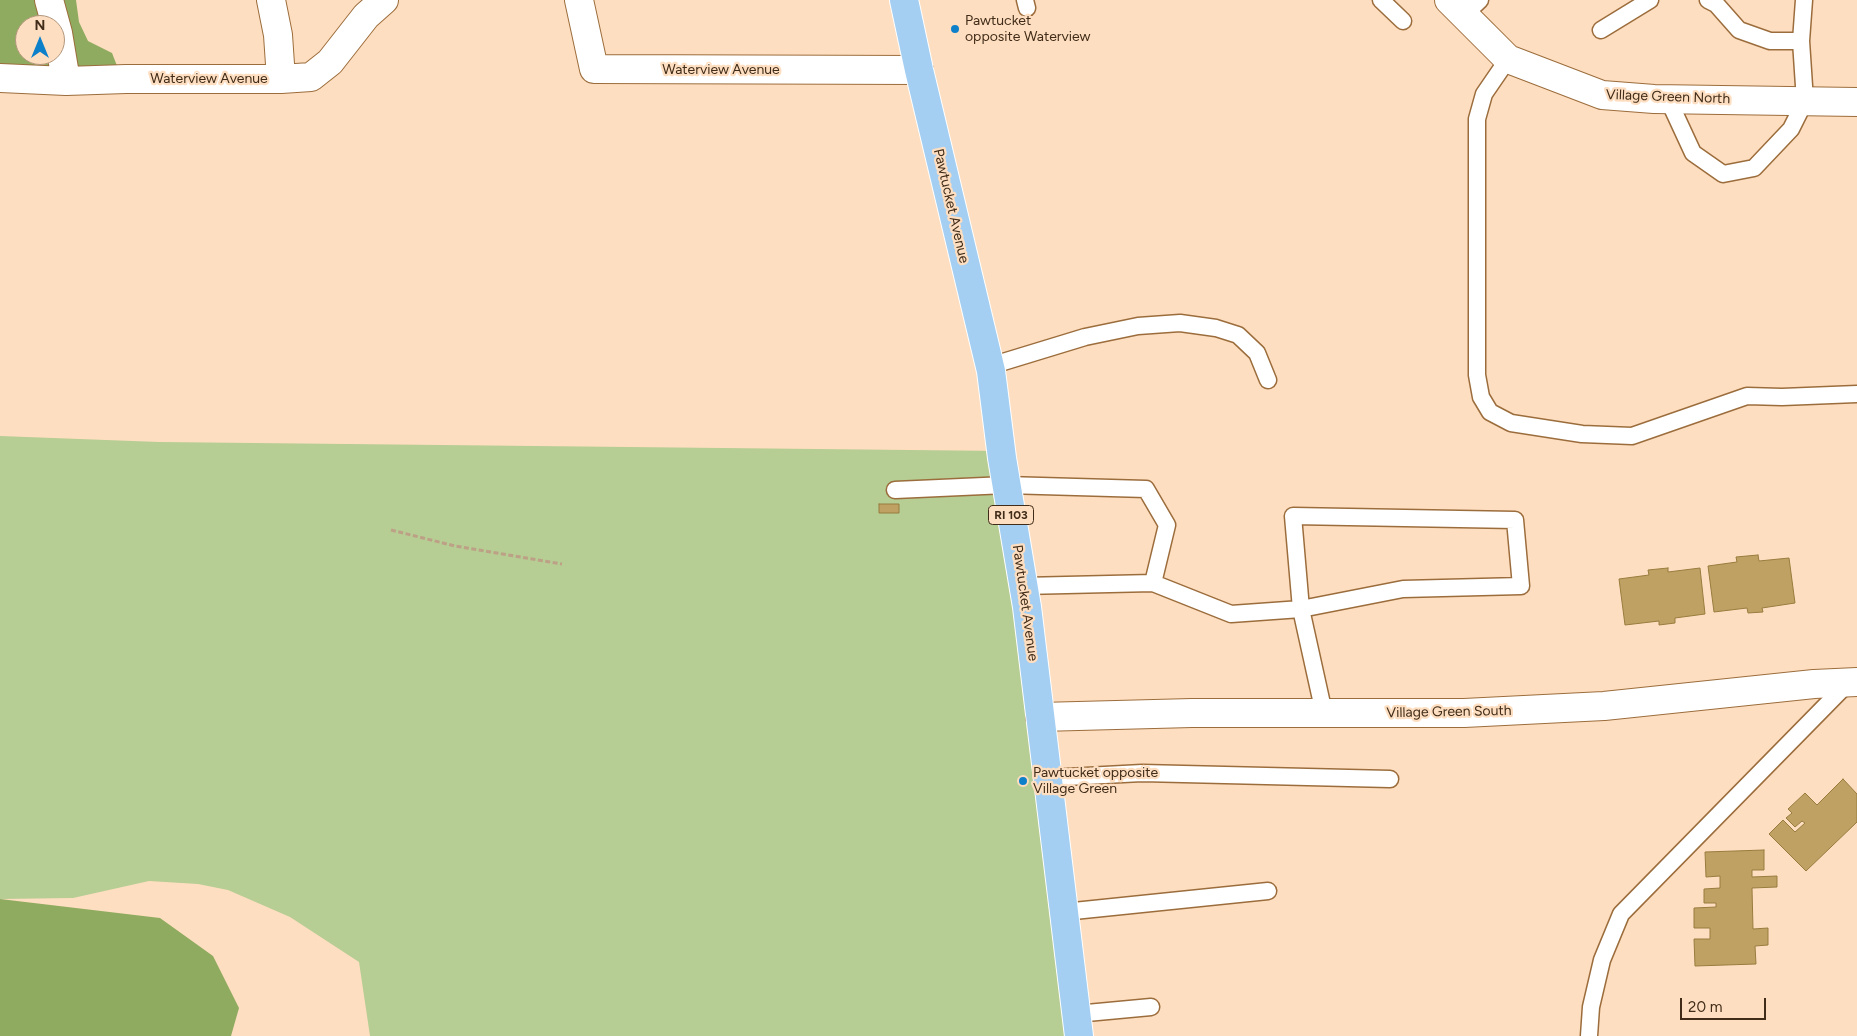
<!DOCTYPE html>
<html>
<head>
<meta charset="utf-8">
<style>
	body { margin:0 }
	#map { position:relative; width:1857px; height:1036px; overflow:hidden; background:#fedec0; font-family:Figtree,sans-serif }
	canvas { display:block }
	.north { position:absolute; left:15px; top:15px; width:50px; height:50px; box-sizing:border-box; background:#fedec0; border:1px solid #b2977d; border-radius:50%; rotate:0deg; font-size:14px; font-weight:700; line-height:20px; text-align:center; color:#402c18 }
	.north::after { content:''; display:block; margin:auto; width:18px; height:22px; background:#0e80c9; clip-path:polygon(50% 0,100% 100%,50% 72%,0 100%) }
	.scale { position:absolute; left:1680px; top:998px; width:86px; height:22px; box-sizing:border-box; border:2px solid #402c18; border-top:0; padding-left:6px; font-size:15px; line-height:18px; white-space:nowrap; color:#402c18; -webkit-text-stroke:4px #fedec0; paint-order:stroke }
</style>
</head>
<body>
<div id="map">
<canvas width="1857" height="1036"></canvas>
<div class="north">N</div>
<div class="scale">20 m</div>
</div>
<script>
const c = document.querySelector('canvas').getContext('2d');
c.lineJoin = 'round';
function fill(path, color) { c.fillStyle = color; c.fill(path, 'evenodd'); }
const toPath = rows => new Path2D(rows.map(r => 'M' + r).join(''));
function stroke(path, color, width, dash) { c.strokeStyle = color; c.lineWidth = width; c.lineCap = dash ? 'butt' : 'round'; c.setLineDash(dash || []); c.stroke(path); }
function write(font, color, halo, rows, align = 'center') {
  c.font = font + ' Figtree,sans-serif'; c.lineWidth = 4.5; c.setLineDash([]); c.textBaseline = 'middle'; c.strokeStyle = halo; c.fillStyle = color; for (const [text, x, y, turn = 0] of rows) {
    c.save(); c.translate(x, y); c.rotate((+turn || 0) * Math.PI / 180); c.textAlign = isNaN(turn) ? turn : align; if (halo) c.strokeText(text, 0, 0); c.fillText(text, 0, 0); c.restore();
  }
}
const green = toPath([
	[0,436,159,442,1004,451,1078,1036,370,1036,359,962,290,917,228,890,198,884,149,881,73,898,0,899]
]);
const forest = toPath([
	[0,0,76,0,79,22,88,41,112,53,121,76,0,91],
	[25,25,55,25,55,55,25,55],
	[0,899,160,918,213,956,239,1008,231,1036,0,1036]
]);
const building = toPath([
	[879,504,899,504,899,513,879,513,879,504],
	[1758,555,1759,561,1789,558,1795,603,1762,608,1763,612,1748,613,1747,608,1714,612,1708,566,1737,562,1736,557,1758,555],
	[1668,568,1668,572,1700,568,1705,614,1675,618,1675,623,1659,625,1659,621,1625,625,1619,579,1649,575,1648,570,1668,568],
	[1843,779,1857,794,1857,822,1806,871,1769,834,1783,820,1795,832,1805,823,1802,821,1795,827,1786,818,1792,813,1788,809,1805,793,1817,805,1843,779],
	[1764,850,1764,870,1752,870,1752,877,1777,876,1777,887,1752,888,1753,929,1768,928,1768,945,1755,946,1756,964,1695,966,1694,939,1710,939,1710,928,1694,928,1694,908,1716,907,1716,903,1704,903,1704,889,1720,888,1720,876,1706,877,1705,852,1764,850]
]);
const path = toPath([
	[391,530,455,546,562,564]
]);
const lane = toPath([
	[1025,0,1027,8],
	[1381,0,1403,21],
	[1708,0,1716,4,1739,30,1770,41,1801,41],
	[1464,15,1480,0],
	[1601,30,1650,0],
	[1508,59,1484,94,1477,119,1477,375,1481,397,1490,412,1511,423,1582,434,1632,436,1747,396,1782,397,1857,394],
	[1668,99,1693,153,1723,174,1754,168,1791,129,1805,101,1801,41,1804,0],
	[990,366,1085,337,1138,326,1180,323,1216,328,1238,335,1257,353,1268,380],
	[895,490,1006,485,1146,489,1167,525,1153,583],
	[1023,586,1153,583,1231,614,1301,609,1403,589,1521,586,1515,520,1293,516,1301,609,1324,713],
	[1048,778,1142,773,1390,779],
	[1064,912,1268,891],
	[1076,1014,1151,1007],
	[1589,1036,1591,1007,1602,960,1621,914,1849,682]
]);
const street = toPath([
	[49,0,58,33,66,81],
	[271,0,278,35,281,79],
	[579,0,594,69,919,70],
	[1449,0,1508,59,1602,95,1654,99,1857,102],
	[0,78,66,81,126,79,281,79,311,77,330,62,366,16,384,0],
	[1040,717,1192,713,1464,713,1604,706,1814,684,1857,682]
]);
const primary = toPath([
	[904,0,919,70,991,371,1002,458,1027,607,1079,1036]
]);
const markers = [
	[955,29,5,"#0e80c9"],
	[1023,781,5,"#0e80c9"]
];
const shields = [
	[1011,515,45]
];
const shieldNames = [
	["RI 103",1011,515]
];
const poiNames = [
	["Pawtucket",965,21],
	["opposite Waterview",965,37],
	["Pawtucket opposite",1033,773],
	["Village Green",1033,789]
];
const streetNames = [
	["Waterview Avenue",721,70],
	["Waterview Avenue",209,79],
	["Village Green North",1668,97,2],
	["Pawtucket Avenue",951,206,77],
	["Pawtucket Avenue",1025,603,82],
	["Village Green South",1449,712,-1]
];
fill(green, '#b6cd94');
fill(forest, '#8fab5f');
fill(building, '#bea163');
stroke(building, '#987c3e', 1);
stroke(lane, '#9c6d3c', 19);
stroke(street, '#9c6d3c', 30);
stroke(primary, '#fff', 30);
stroke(path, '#bda186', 3, [5, 2.5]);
stroke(lane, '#fff', 16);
stroke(street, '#fff', 28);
stroke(primary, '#a4cff2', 28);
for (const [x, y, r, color] of markers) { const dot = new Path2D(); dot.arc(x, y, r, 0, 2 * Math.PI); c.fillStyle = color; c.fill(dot); stroke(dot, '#fedec0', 2); }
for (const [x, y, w] of shields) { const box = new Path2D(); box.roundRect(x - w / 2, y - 9.5, w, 19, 4); c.fillStyle = '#fedec0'; c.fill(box); stroke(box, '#402c18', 1); }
write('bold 12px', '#402c18', null, shieldNames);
write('14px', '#402c18', '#fedec0', poiNames, 'left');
write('14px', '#402c18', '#fedec0', streetNames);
</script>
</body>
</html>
